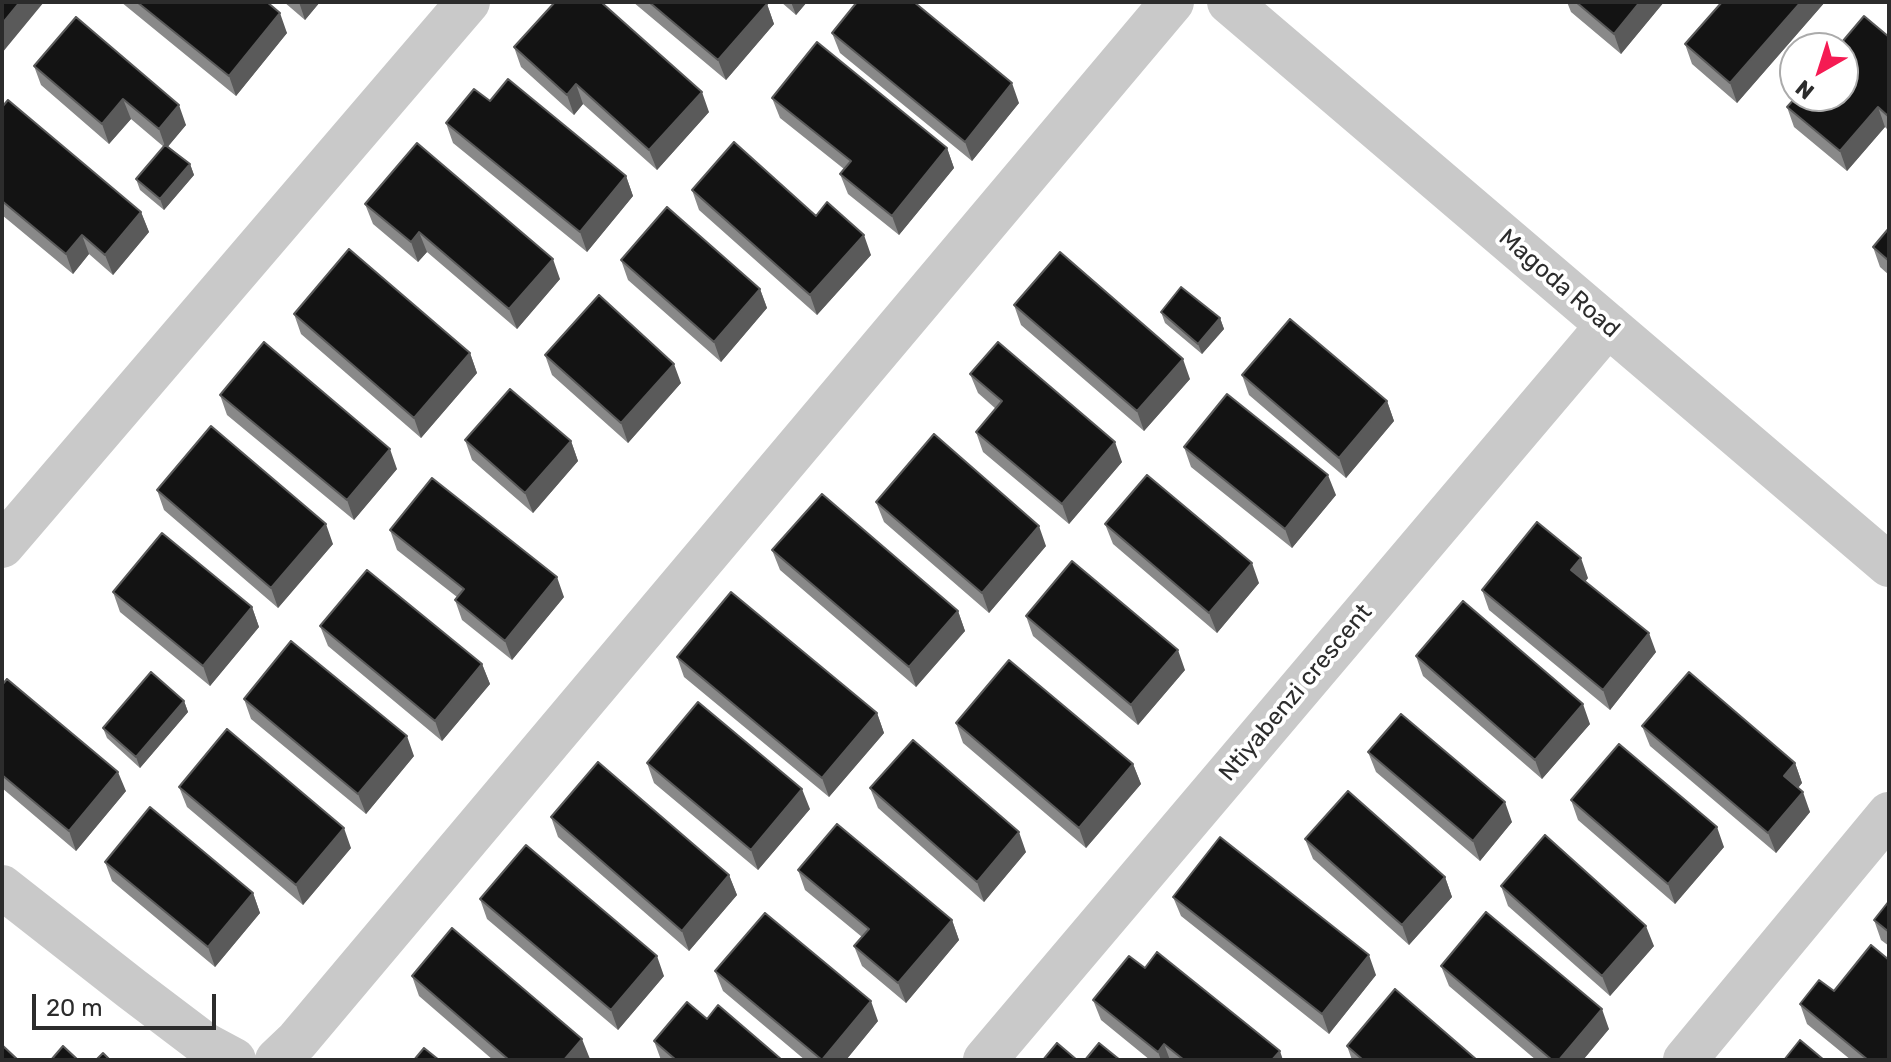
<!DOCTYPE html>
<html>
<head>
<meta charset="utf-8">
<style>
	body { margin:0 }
	#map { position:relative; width:1891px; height:1062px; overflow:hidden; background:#fff; font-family:Rubik,sans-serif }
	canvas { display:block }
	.frame { position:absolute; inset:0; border:4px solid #2c2c2c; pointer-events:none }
	.north { position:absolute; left:1779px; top:32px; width:80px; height:80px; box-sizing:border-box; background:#fff; border:2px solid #ababab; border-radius:50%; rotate:219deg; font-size:22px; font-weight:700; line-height:32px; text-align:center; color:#2c2c2c }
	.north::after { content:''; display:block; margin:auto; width:28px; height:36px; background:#f51b53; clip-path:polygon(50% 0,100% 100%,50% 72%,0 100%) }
	.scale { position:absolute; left:32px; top:994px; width:184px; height:36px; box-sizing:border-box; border:4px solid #2c2c2c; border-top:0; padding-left:10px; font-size:24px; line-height:28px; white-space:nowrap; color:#2c2c2c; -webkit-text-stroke:6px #fff; paint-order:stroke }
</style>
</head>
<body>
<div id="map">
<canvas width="1891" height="1062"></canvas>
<div class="frame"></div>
<div class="north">N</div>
<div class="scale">20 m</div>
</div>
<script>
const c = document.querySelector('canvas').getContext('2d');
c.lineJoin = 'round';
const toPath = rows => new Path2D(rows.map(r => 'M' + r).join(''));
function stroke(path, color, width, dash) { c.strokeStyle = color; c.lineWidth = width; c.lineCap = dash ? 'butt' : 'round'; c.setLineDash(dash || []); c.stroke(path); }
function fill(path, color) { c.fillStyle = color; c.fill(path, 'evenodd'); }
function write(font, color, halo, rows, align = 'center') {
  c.font = font + ' Rubik,sans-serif'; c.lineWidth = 8; c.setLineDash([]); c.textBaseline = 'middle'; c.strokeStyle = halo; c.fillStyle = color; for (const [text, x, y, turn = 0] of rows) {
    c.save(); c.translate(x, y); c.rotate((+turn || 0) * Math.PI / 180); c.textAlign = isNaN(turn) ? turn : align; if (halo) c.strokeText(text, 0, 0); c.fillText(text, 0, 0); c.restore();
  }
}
const minor = toPath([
	[1229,2,1889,565],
	[2,546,468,2],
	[2,887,132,989,206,1045,234,1060],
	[277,1060,297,1041,1172,2],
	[985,1060,1608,325],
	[1685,1060,1889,814]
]);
const wall = toPath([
	[121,2,267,2,287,33,236,96],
	[284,2,320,2,305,20],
	[633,2,765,2,767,4,774,24,726,80],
	[781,2,807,2,796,15],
	[1567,2,1664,2,1621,54,1571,12],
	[1722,2,1825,2,1737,103,1692,64,1685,44],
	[76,17,186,125,168,146,190,164,194,175,164,210,140,190,136,179,164,147,131,119,109,144,41,85,34,66],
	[832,33,1019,103,972,161,840,53],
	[1889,37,1889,131,1885,127,1847,171,1794,127,1787,107],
	[514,47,709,112,657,170,583,104,574,115,521,67],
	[772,98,947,148,954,168,899,235,848,194,840,174,844,169,780,118],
	[490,101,626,176,633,196,587,252,453,143,446,123],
	[2,107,141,212,149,232,113,275,89,254,73,274,2,215],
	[692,190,816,216,871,255,817,315,699,210],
	[365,204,560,279,517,329,427,252,418,262,373,224],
	[1889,228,1889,275,1880,267,1873,247],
	[621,260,760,289,767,308,721,362,628,280],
	[1014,305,1190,379,1144,431,1021,325],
	[1161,312,1220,318,1224,329,1202,354,1165,323],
	[294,314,470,353,477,373,421,438,301,334],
	[545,355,681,383,628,443,552,375],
	[970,374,1122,462,1069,524,983,452,976,432,996,409,978,393],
	[1242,375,1387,401,1394,421,1346,478,1249,395],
	[220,395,397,469,354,520,227,415],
	[465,440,571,441,578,461,533,513,472,460],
	[1184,447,1336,495,1292,548,1191,467],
	[157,490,333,544,278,608,164,510],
	[876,502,1046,546,989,613,884,522],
	[1105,524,1259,583,1217,633,1113,544],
	[390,530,564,597,512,660,462,620,455,600,457,597,397,550],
	[772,550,958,611,965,631,916,687,780,570],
	[1588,578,1585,581,1656,652,1610,710,1489,610,1482,590],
	[113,592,252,607,259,627,210,686,120,612],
	[1026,616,1185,670,1138,725,1033,636],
	[320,626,482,664,490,684,442,741,328,646],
	[1416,656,1590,724,1542,779,1423,676],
	[677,657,877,713,884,733,829,797,684,677],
	[2,685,126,791,76,851,2,788],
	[244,699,414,756,366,814,251,719],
	[184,701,188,712,140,768,107,738,103,728],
	[956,723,1133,764,1141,784,1086,848,963,743],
	[1642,726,1795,763,1802,783,1798,788,1810,812,1776,853,1650,746],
	[1368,752,1512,822,1480,861,1376,772],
	[647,763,810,809,758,870,654,783],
	[179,787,351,848,303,905,187,807],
	[870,788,1026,852,984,902,878,808],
	[1571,800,1724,847,1675,904,1578,820],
	[551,817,729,875,737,895,689,951,558,837],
	[1305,839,1445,877,1452,897,1409,945,1313,859],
	[105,862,253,893,260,913,215,967,112,881],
	[798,870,952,920,959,940,906,1003,862,966,854,946,862,937,805,890],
	[1501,886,1654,946,1610,996,1508,906],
	[1173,897,1376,975,1329,1034,1181,916],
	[480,899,664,976,618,1030,487,919],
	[1889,901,1889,946,1881,940,1874,920],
	[1441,966,1609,1029,1583,1060,1536,1060,1449,986],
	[1145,968,1283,1060,1150,1060,1101,1020,1093,1000],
	[715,971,878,1021,846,1060,805,1060,723,991],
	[412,976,590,1059,493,1060,419,996],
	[1800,1004,1889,1060,1851,1060,1807,1024],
	[707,1019,782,1060,661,1060,654,1041],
	[1347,1046,1477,1060,1352,1060]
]);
const shadedWall = toPath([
	[20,2,44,2,2,53,2,24],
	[299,2,320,2,305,20],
	[791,2,807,2,796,15],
	[1640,2,1664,2,1621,54,1614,34],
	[1801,2,1825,2,1737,103,1730,83],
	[767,4,774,24,726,80,718,60],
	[280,13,287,33,236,96,229,76],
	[1012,83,1019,103,972,161,965,142],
	[576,84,583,104,574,115,567,95],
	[702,92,709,112,657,170,649,150],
	[123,99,131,119,109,144,102,124],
	[179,105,186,125,166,149,159,129],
	[1878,107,1885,127,1847,171,1840,151],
	[947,148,954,168,899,235,892,216],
	[190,164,194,175,164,210,160,199],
	[626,176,633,196,587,252,580,232],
	[141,212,149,232,113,275,105,255],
	[419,232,427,252,418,262,411,242],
	[82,235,89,254,73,274,66,254],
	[864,235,871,255,817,315,810,295],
	[553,259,560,279,517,329,509,309],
	[760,289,767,308,721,362,714,342],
	[1220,318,1224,329,1202,354,1198,344],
	[470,353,477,373,421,438,414,418],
	[1183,359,1190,379,1144,431,1137,411],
	[674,364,681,383,628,443,621,423],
	[1387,401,1394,421,1346,478,1339,458],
	[571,441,578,461,533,513,525,493],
	[1115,442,1122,462,1069,524,1062,504],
	[390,449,397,469,354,520,347,500],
	[1328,475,1336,495,1292,548,1285,529],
	[326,524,333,544,278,608,271,588],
	[1039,526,1046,546,989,613,982,593],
	[1581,558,1588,578,1579,590,1571,570],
	[1252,563,1259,583,1217,633,1209,613],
	[557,577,564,597,512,660,505,641],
	[252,607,259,627,210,686,203,666],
	[958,611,965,631,916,687,909,667],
	[1649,633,1656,652,1610,710,1603,690],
	[1178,650,1185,670,1138,725,1131,705],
	[482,664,490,684,442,741,435,721],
	[184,701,188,712,140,768,136,757],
	[1583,704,1590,724,1542,779,1535,760],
	[877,713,884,733,829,797,822,778],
	[407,736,414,756,366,814,358,794],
	[1795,763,1802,783,1791,796,1784,776],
	[1133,764,1141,784,1086,848,1079,828],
	[118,772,126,791,76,851,69,831],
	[802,789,810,809,758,870,751,850],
	[1803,792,1810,812,1776,853,1768,833],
	[1505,802,1512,822,1480,861,1473,841],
	[1717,827,1724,847,1675,904,1668,884],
	[344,828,351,848,303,905,296,885],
	[1019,832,1026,852,984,902,977,882],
	[729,875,737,895,689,951,682,931],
	[1445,877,1452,897,1409,945,1402,925],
	[253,893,260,913,215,967,208,947],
	[952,920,959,940,906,1003,898,983],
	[1646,926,1654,946,1610,996,1602,976],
	[1369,955,1376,975,1329,1034,1322,1014],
	[657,956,664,976,618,1030,611,1010],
	[871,1001,878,1021,846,1060,822,1060],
	[1602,1009,1609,1029,1583,1060,1559,1060],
	[582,1039,590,1059,564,1060],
	[1164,1044,1170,1060,1161,1060,1158,1052],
	[1280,1051,1283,1060,1272,1060]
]);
const building = toPath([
	[2,2,20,2,2,24,2,2],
	[137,2,267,2,280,13,229,76,137,2],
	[555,2,601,2,702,92,649,150,576,84,567,95,514,47,555,2],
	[649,2,765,2,767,4,718,60,649,2],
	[857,2,914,2,1012,83,965,142,832,33,857,2],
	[1576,2,1640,2,1614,34,1576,2],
	[1722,2,1801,2,1730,83,1685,44,1722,2],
	[1864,16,1889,37,1889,117,1878,107,1840,151,1787,107,1797,96,1843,96,1843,48,1837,48,1864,16],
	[76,17,179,105,159,129,123,99,102,124,34,66,76,17],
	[817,42,947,148,892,216,840,174,851,161,772,98,817,42],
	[508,79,626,176,580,232,446,123,474,89,490,101,508,79],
	[8,100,141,212,105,255,82,235,66,254,2,201,2,107,8,100],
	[734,142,816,216,827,202,864,235,810,295,692,190,734,142],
	[417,143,553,259,509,309,419,232,411,242,365,204,417,143],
	[165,145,190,164,160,199,136,179,165,145],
	[667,207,760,289,714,342,621,260,667,207],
	[1889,228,1889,261,1873,247,1889,228],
	[349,249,470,353,414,418,294,314,349,249],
	[1060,252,1183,359,1137,411,1014,305,1060,252],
	[1181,287,1220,318,1198,344,1161,312,1181,287],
	[599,295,674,364,621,423,545,355,599,295],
	[1290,319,1387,401,1339,458,1242,375,1290,319],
	[264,342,390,449,347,500,220,395,264,342],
	[998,342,1115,442,1062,504,976,432,1002,401,970,374,998,342],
	[510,389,571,441,525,493,465,440,510,389],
	[1227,394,1328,475,1285,529,1184,447,1227,394],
	[211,426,326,524,271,588,157,490,211,426],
	[934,434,1039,526,982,593,876,502,934,434],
	[1147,475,1252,563,1209,613,1105,524,1147,475],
	[432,478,557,577,505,641,455,600,464,589,390,530,432,478],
	[822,494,958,611,909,667,772,550,822,494],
	[1537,522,1581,558,1571,570,1649,633,1603,690,1482,590,1537,522],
	[162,533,252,607,203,666,113,592,162,533],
	[1072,561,1178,650,1131,705,1026,616,1072,561],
	[367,570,482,664,435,721,320,626,367,570],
	[731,592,877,713,822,778,677,657,731,592],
	[1463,601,1583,704,1535,760,1416,656,1463,601],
	[291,641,407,736,358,794,244,699,291,641],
	[1009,660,1133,764,1079,828,956,723,1009,660],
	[151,672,184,701,136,757,103,728,151,672],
	[1689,672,1795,763,1784,776,1803,792,1768,833,1642,726,1689,672],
	[7,679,118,772,69,831,2,775,2,685,7,679],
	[698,702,802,789,751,850,647,763,698,702],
	[1401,714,1505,802,1473,841,1368,752,1401,714],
	[227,729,344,828,296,885,179,787,227,729],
	[913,740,1019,832,977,882,870,788,913,740],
	[1619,744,1717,827,1668,884,1571,800,1619,744],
	[598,762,729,875,682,931,551,817,598,762],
	[1348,791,1445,877,1402,925,1305,839,1348,791],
	[150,807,253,893,208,947,105,862,150,807],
	[837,824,952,920,898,983,854,946,869,929,798,870,837,824],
	[1545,835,1646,926,1602,976,1501,886,1545,835],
	[1220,837,1369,955,1322,1014,1173,897,1220,837],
	[526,845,657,956,611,1010,480,899,526,845],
	[1889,901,1889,932,1874,920,1889,901],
	[1486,912,1602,1009,1559,1060,1552,1060,1441,966,1486,912],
	[765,913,871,1001,822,1060,715,971,765,913],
	[452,928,582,1039,564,1060,509,1060,412,976,452,928],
	[1871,945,1889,960,1889,1060,1868,1060,1800,1004,1819,980,1834,991,1871,945],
	[1157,952,1280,1051,1272,1060,1184,1060,1164,1044,1158,1052,1093,1000,1129,956,1145,968,1157,952],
	[1395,989,1477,1060,1363,1060,1347,1046,1395,989],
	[687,1002,707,1019,718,1005,782,1060,676,1060,654,1041,687,1002],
	[1800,1040,1824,1060,1784,1060,1800,1040],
	[1057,1043,1077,1060,1043,1060,1057,1043],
	[1099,1043,1120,1060,1085,1060,1099,1043],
	[2,1045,18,1060,2,1060,2,1045],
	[63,1046,78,1060,51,1060,63,1046],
	[424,1048,439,1060,414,1060,424,1048],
	[103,1053,110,1060,96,1060,103,1053]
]);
const streetNames = [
	["Magoda Road",1559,284,41],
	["Ntiyabenzi crescent",1296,693,-50]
];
stroke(minor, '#c9c9c9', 44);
fill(wall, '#898989');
fill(shadedWall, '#5a5a5a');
fill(building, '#131313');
stroke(building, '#5a5a5a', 2);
write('24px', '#2c2c2c', '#fff', streetNames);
</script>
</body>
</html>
